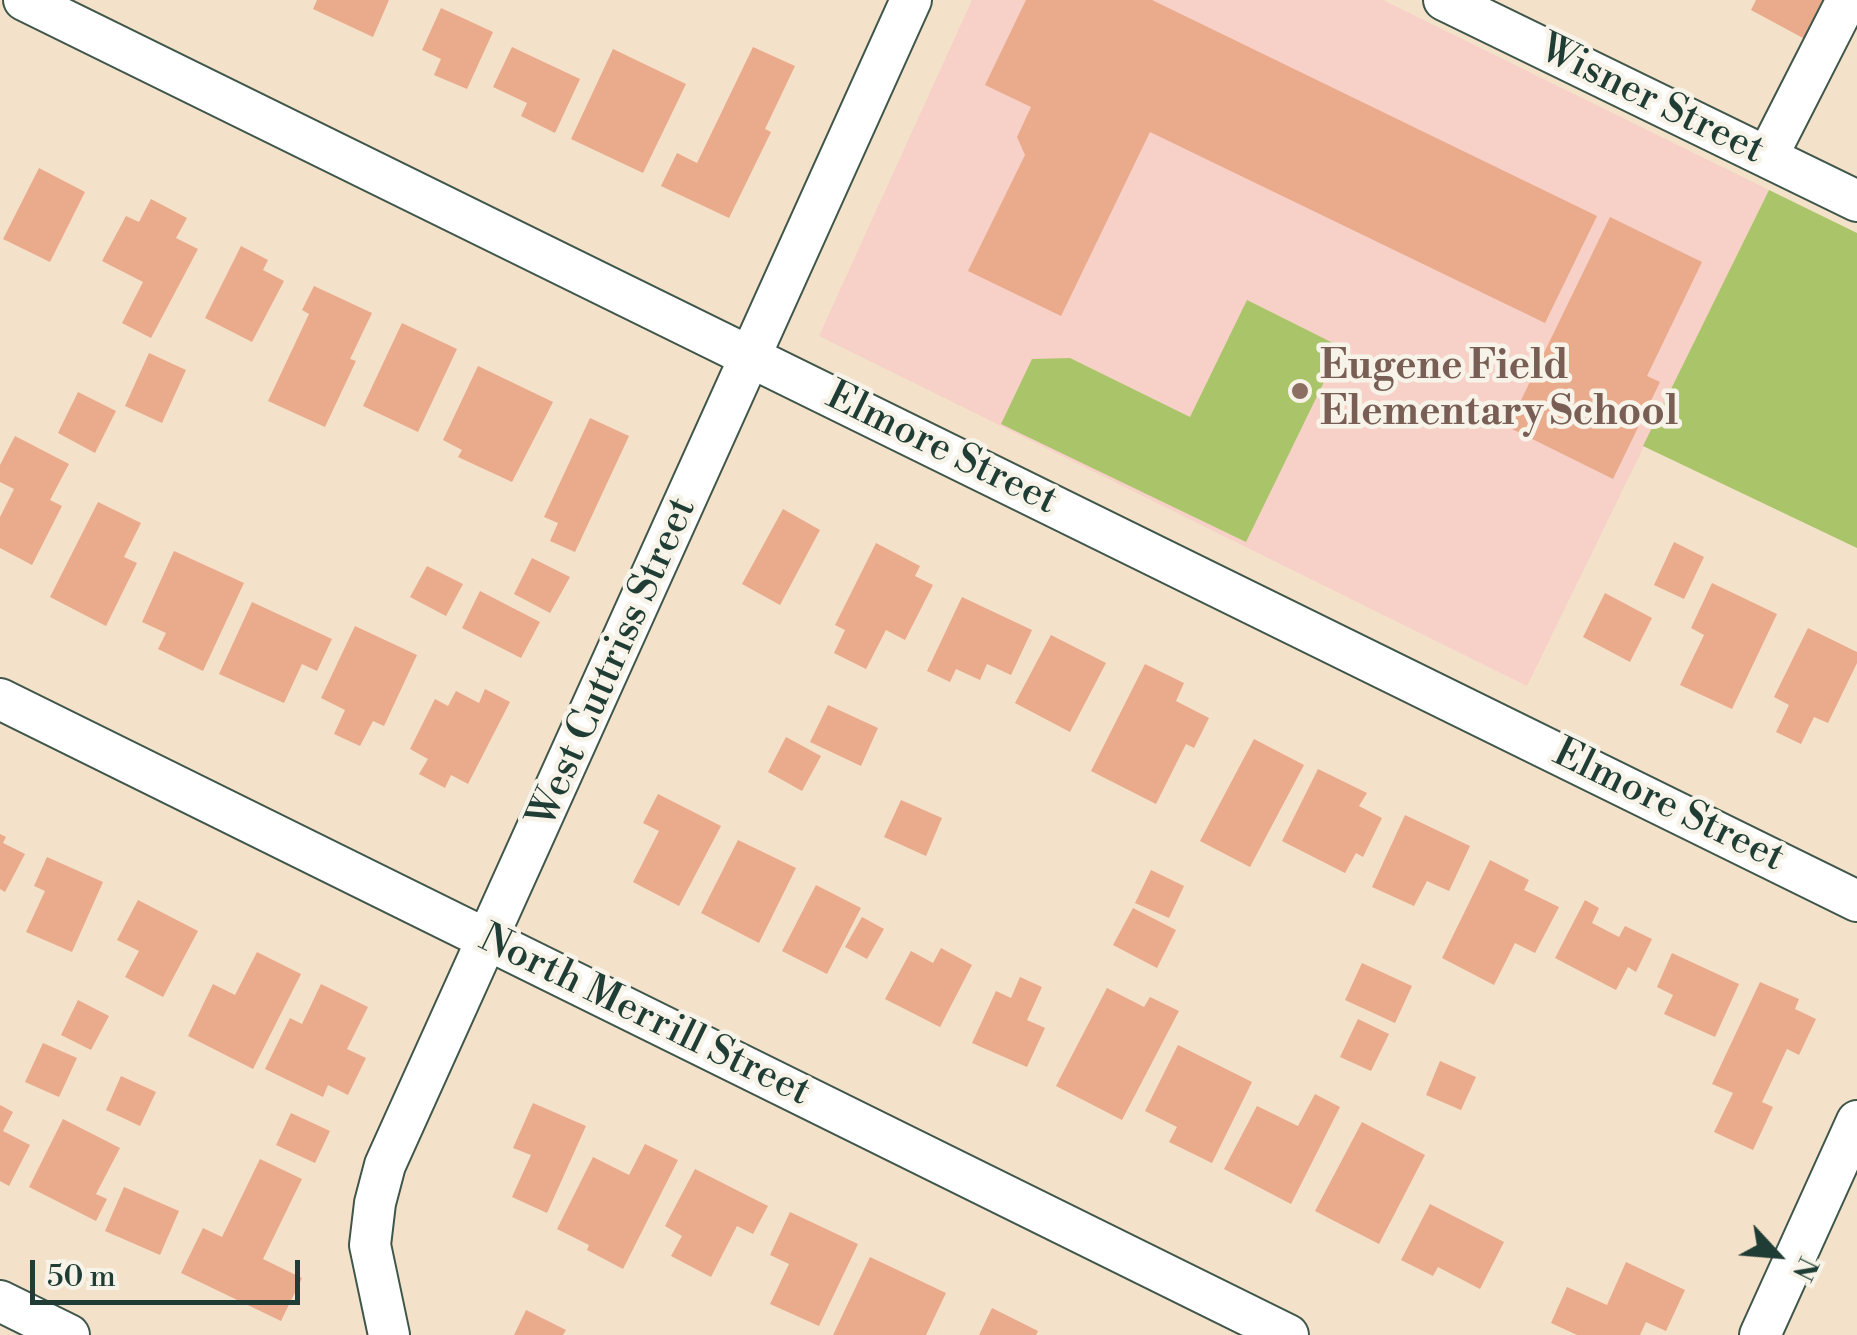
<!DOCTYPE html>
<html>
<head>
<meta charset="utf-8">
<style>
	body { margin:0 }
	#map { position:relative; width:1857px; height:1335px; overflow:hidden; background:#f4e1c9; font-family:"Libre Bodoni",serif }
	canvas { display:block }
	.north { position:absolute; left:1727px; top:1205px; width:100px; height:100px; -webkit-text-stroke:8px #f7f3e8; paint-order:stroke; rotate:116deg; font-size:28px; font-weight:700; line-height:40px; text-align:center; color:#1f3d34 }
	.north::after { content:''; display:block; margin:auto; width:35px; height:45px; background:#1f3d34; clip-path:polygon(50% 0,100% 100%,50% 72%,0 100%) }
	.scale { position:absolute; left:30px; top:1260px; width:270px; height:45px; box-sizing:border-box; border:5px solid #1f3d34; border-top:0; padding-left:12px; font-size:30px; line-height:35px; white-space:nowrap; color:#1f3d34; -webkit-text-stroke:8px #f7f3e8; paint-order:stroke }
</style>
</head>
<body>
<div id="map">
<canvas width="1857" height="1335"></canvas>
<div class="north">N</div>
<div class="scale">50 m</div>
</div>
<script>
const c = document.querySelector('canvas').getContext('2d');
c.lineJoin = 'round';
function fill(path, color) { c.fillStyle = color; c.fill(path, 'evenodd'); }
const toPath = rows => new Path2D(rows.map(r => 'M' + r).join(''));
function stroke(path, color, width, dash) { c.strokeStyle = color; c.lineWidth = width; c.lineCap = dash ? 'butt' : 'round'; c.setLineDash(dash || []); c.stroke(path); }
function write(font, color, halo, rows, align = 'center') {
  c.font = font + ' "Libre Bodoni",serif'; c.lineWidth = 9; c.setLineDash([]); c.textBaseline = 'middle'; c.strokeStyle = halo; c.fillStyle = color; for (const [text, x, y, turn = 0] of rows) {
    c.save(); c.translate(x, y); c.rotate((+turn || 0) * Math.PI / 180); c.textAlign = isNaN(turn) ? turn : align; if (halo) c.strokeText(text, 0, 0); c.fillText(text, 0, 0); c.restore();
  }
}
const built = toPath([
	[972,0,1383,0,1769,190,1527,686,819,336]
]);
const green = toPath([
	[1769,190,1857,233,1857,548,1643,446],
	[1247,300,1341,347,1246,542,1001,424,1032,359,1070,358,1190,417]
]);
const building = toPath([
	[317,0,389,0,373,37,313,9],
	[1026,0,1152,0,1597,216,1545,323,1150,132,1061,316,968,271,1025,155,1017,137,1031,107,985,85],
	[1756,0,1839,0,1816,45,1751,10],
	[441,8,493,32,467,89,434,75,441,59,422,50],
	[512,47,580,79,555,133,521,116,527,103,493,87],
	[753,47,795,66,765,129,771,132,729,218,661,186,677,153,697,163],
	[613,49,686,84,643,173,571,139],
	[39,168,85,192,50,262,3,239],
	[151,199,187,218,176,238,198,249,151,338,122,323,143,282,102,261,126,216,139,222],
	[1610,217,1702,262,1647,376,1660,382,1613,479,1508,427],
	[241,246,268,260,263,270,284,281,252,342,205,318],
	[314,286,372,313,350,359,356,361,325,427,268,401,309,314,302,310],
	[402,323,457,349,418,432,363,406],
	[149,353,186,370,162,423,125,406],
	[478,366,553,402,512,482,458,457,462,450,443,440],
	[78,392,116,411,95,453,58,433],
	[590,418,629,436,575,552,550,541,558,523,544,517],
	[15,436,69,464,50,500,62,506,32,565,0,548,0,517,14,489,0,482,0,465],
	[98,502,141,523,124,557,137,563,106,626,50,597],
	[783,509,820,530,780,605,742,584],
	[1674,542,1704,557,1684,599,1654,585],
	[876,543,920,566,915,576,933,585,905,640,886,630,866,669,834,653,845,630,835,625],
	[174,551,244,583,203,671,158,649,166,633,142,622],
	[532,558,570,577,550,613,514,594],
	[427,566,463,584,446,616,410,597],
	[1712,583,1777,614,1732,709,1680,685,1704,635,1691,628],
	[480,591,540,622,521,658,462,628],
	[1605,593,1652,618,1630,662,1583,637],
	[962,597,1032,630,1011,675,987,664,980,680,956,669,950,682,927,671],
	[252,602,332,639,317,671,302,664,284,703,219,674],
	[355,626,417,655,384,726,373,721,360,746,334,734,345,710,321,698],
	[1808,628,1857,652,1857,663,1828,723,1814,717,1801,744,1776,732,1789,705,1774,697],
	[1051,635,1106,663,1070,732,1015,703],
	[1145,664,1184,683,1176,701,1209,718,1194,748,1186,744,1156,804,1091,771],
	[485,689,510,702,468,784,451,775,445,788,419,774,428,759,410,749,435,699,448,706,456,691,479,703],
	[828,705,878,728,861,766,810,742],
	[786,737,821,756,802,791,768,772],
	[1254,739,1304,765,1250,867,1200,841],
	[1318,769,1367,793,1359,806,1382,818,1363,857,1356,853,1345,873,1282,841],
	[658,794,721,826,679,906,633,882,659,831,643,823],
	[901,800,942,818,926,856,884,837],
	[1405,815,1470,846,1449,891,1427,881,1414,906,1372,887],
	[0,834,6,837,3,843,25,854,5,892,0,889],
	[738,840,796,868,759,943,701,913],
	[47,857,103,882,72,952,26,932,45,891,34,886],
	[1490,860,1529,880,1524,890,1559,907,1535,953,1515,943,1494,985,1442,958],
	[1151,870,1184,886,1169,918,1135,903],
	[816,885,861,908,827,974,782,951],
	[138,900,198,931,163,997,125,977,139,951,117,940],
	[1585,900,1599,908,1592,923,1619,937,1625,926,1652,939,1636,972,1628,967,1616,990,1555,958],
	[1133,908,1176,930,1157,968,1113,945],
	[862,917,884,929,867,959,845,947],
	[941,948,972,965,940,1027,885,999,911,951,933,963],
	[257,952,301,974,253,1069,188,1036,213,984,235,995],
	[1672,953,1739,984,1715,1037,1664,1014,1673,995,1657,987],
	[1362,963,1412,986,1395,1023,1345,1000],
	[1020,977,1042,987,1027,1020,1045,1028,1027,1067,972,1043,996,991,1011,998],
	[1760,982,1799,999,1795,1009,1816,1019,1799,1055,1787,1049,1762,1102,1773,1107,1753,1150,1714,1132,1733,1093,1712,1084],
	[321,984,368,1007,347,1049,366,1058,348,1095,328,1085,323,1097,265,1069,290,1018,302,1024],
	[1107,988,1144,1007,1150,997,1179,1011,1122,1120,1056,1086],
	[78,1000,109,1016,91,1050,61,1035],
	[1358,1019,1389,1034,1371,1071,1340,1057],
	[43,1043,77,1058,59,1097,25,1082],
	[1178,1045,1252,1082,1212,1163,1169,1142,1177,1127,1145,1111],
	[1440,1061,1476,1077,1461,1110,1426,1095],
	[121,1076,156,1092,140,1126,106,1110],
	[1315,1094,1340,1107,1291,1204,1224,1169,1257,1106,1298,1126],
	[533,1103,586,1126,547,1213,512,1197,531,1155,513,1148],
	[0,1105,13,1112,3,1131,30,1145,9,1186,0,1181],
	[291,1113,330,1131,315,1163,276,1145],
	[63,1119,120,1148,96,1194,107,1199,96,1221,29,1187],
	[1362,1122,1425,1155,1379,1244,1315,1211],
	[645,1144,678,1160,623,1269,587,1250,589,1245,557,1229,593,1157,629,1175],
	[260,1159,302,1179,263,1259,302,1278,281,1321,181,1273,203,1228,222,1237],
	[695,1169,768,1206,753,1234,737,1226,711,1277,671,1256,682,1236,665,1226],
	[124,1187,179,1211,160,1255,105,1231],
	[1430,1204,1504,1242,1480,1289,1438,1267,1433,1276,1401,1260],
	[790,1212,858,1244,819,1326,770,1304,789,1264,770,1255],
	[870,1257,946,1293,926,1335,833,1335],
	[1626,1262,1685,1290,1666,1331,1646,1322,1640,1335,1577,1335,1551,1323,1567,1287,1607,1305],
	[992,1308,1038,1331,1036,1335,979,1335],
	[526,1310,566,1330,563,1335,514,1335]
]);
const minor = toPath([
	[24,0,1857,901],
	[1444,0,1857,201],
	[1767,157,1847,0],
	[0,699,1288,1335],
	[0,1301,69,1335],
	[389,1335,370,1245,375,1203,385,1165,911,0],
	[1760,1335,1857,1121]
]);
const markers = [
	[1300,391,10,"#8d6e63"]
];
const streetNames = [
	["Wisner Street",1651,101,26],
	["Elmore Street",941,450,26],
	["West Cuttriss Street",614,663,-66],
	["Elmore Street",1668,807,26],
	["North Merrill Street",644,1017,26]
];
const educationNames = [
	["Eugene Field",1320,368],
	["Elementary School",1320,414]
];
fill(built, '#f7d1c7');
fill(green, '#aac46a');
fill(building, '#eaaa8c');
stroke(minor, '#3f564a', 44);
stroke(minor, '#fff', 40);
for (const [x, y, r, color] of markers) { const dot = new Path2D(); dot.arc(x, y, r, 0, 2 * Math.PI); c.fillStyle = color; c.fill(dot); stroke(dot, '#f7f3e8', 4); }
write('40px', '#1f3d34', '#f7f3e8', streetNames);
write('bold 40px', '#785e54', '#f7f3e8', educationNames, 'left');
</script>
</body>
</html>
